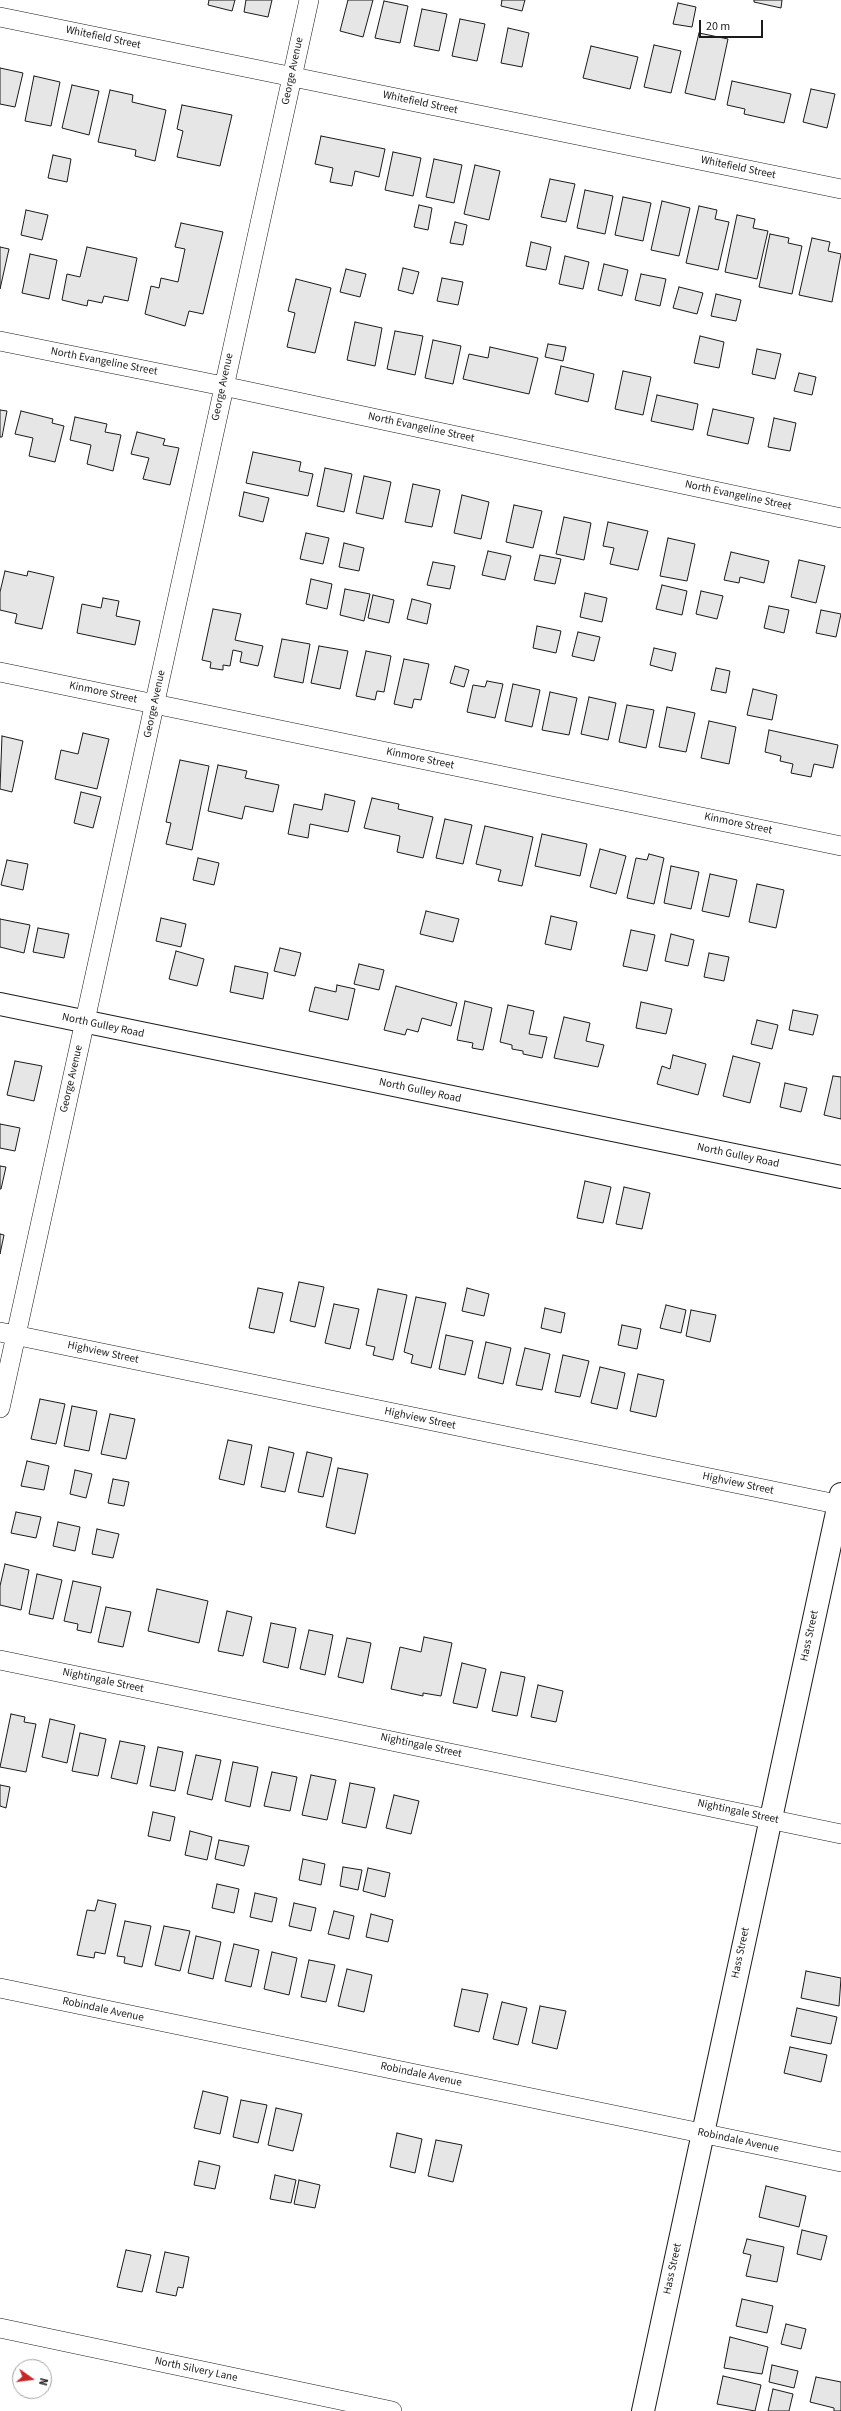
<!DOCTYPE html>
<html>
<head>
<meta charset="utf-8">
<style>
	body { margin:0 }
	#map { position:relative; width:841px; height:2411px; overflow:hidden; background:#fff; font-family:"Source Sans 3",sans-serif }
	canvas { display:block }
	.north { position:absolute; left:12px; top:2359px; width:40px; height:40px; box-sizing:border-box; background:#fff; border:1px solid #a3a3a3; border-radius:50%; rotate:104deg; font-size:11px; font-weight:700; line-height:16px; text-align:center; color:#1a1a1a }
	.north::after { content:''; display:block; margin:auto; width:14px; height:18px; background:#c62828; clip-path:polygon(50% 0,100% 100%,50% 72%,0 100%) }
	.scale { position:absolute; left:699px; top:20px; width:64px; height:18px; box-sizing:border-box; border:2px solid #1a1a1a; border-top:0; padding-left:5px; font-size:12px; line-height:14px; white-space:nowrap; color:#1a1a1a; -webkit-text-stroke:3px #fff; paint-order:stroke }
</style>
</head>
<body>
<div id="map">
<canvas width="841" height="2411"></canvas>
<div class="north">N</div>
<div class="scale">20 m</div>
</div>
<script>
const c = document.querySelector('canvas').getContext('2d');
c.lineJoin = 'round';
function fill(path, color) { c.fillStyle = color; c.fill(path, 'evenodd'); }
const toPath = rows => new Path2D(rows.map(r => 'M' + r).join(''));
function stroke(path, color, width, dash) { c.strokeStyle = color; c.lineWidth = width; c.lineCap = dash ? 'butt' : 'round'; c.setLineDash(dash || []); c.stroke(path); }
function write(font, color, halo, rows, align = 'center') {
  c.font = font + ' "Source Sans 3",sans-serif'; c.lineWidth = 3; c.setLineDash([]); c.textBaseline = 'middle'; c.strokeStyle = halo; c.fillStyle = color; for (const [text, x, y, turn = 0] of rows) {
    c.save(); c.translate(x, y); c.rotate((+turn || 0) * Math.PI / 180); c.textAlign = isNaN(turn) ? turn : align; if (halo) c.strokeText(text, 0, 0); c.fillText(text, 0, 0); c.restore();
  }
}
const building = toPath([
	[209,0,235,0,232,11,208,5,209,0],
	[246,0,272,0,268,17,244,12,246,0],
	[348,0,373,0,363,37,340,31,348,0],
	[502,0,525,0,522,11,501,6,502,0],
	[754,0,782,0,781,8,754,2,754,0],
	[384,1,408,6,400,43,375,38,384,1],
	[678,3,696,7,692,27,673,24,678,3],
	[422,9,447,14,439,51,414,46,422,9],
	[460,19,485,24,477,61,452,56,460,19],
	[508,28,529,33,522,67,501,63,508,28],
	[699,33,728,39,715,100,685,93,699,33],
	[654,45,681,51,671,93,644,87,654,45],
	[591,46,638,57,630,89,583,78,591,46],
	[0,68,23,73,15,107,0,104,0,68],
	[34,76,60,82,51,126,25,121,34,76],
	[732,81,791,94,784,123,744,114,745,109,727,105,732,81],
	[72,85,99,91,89,135,62,128,72,85],
	[811,89,835,94,827,128,803,122,811,89],
	[110,90,133,95,132,102,166,110,155,161,135,156,136,150,98,142,110,90],
	[182,105,232,115,220,166,177,157,183,131,177,129,182,105],
	[321,136,385,149,379,177,355,171,352,186,330,182,333,168,315,164,321,136],
	[393,152,421,158,413,196,385,190,393,152],
	[53,155,71,159,67,182,48,178,53,155],
	[434,159,462,165,454,203,426,197,434,159],
	[475,165,500,171,489,220,464,214,475,165],
	[550,179,575,184,566,222,541,217,550,179],
	[585,190,613,196,605,234,577,228,585,190],
	[623,197,651,203,643,241,615,235,623,197],
	[662,201,690,208,679,256,651,250,662,201],
	[419,205,432,208,428,230,414,227,419,205],
	[699,206,717,210,715,219,729,222,718,270,686,263,699,206],
	[26,210,48,215,42,240,21,235,26,210],
	[737,215,755,219,753,228,768,231,757,279,725,272,737,215],
	[455,222,467,225,463,245,450,243,455,222],
	[181,223,223,232,203,314,189,311,185,326,145,314,151,286,159,288,161,278,178,282,185,249,175,247,181,223],
	[770,234,789,238,788,243,802,246,792,294,759,287,770,234],
	[812,238,830,242,828,251,841,254,832,302,799,295,812,238],
	[531,242,551,247,546,270,526,266,531,242],
	[0,247,9,249,0,289,0,247],
	[87,247,137,258,128,301,104,296,102,303,88,300,87,306,62,300,67,274,80,277,87,247],
	[30,254,57,260,49,299,22,293,30,254],
	[565,256,589,262,583,289,559,284,565,256],
	[604,264,628,270,622,296,598,290,604,264],
	[403,268,419,272,413,294,398,290,403,268],
	[346,269,366,274,360,297,340,292,346,269],
	[641,274,666,279,660,306,635,300,641,274],
	[442,278,463,282,458,305,437,301,442,278],
	[296,279,331,288,315,353,287,347,295,313,288,311,296,279],
	[679,287,703,293,697,314,673,308,679,287],
	[716,294,741,300,736,321,711,316,716,294],
	[355,322,382,328,375,366,347,360,355,322],
	[395,331,423,336,415,375,387,369,395,331],
	[700,336,724,342,719,368,694,363,700,336],
	[433,340,461,346,453,384,425,378,433,340],
	[548,344,566,347,563,361,545,357,548,344],
	[490,347,538,358,529,394,463,379,469,354,488,358,490,347],
	[757,349,781,354,775,379,752,374,757,349],
	[561,366,594,374,588,402,555,394,561,366],
	[623,371,651,377,643,415,615,409,623,371],
	[799,373,816,377,812,395,794,391,799,373],
	[657,395,698,404,693,430,651,421,657,395],
	[713,409,754,418,748,444,707,435,713,409],
	[0,410,7,411,2,437,0,437,0,410],
	[21,411,53,419,52,423,64,426,55,462,29,456,33,438,15,434,21,411],
	[75,417,107,424,105,432,121,435,113,471,87,464,91,445,70,440,75,417],
	[774,418,796,423,790,451,768,447,774,418],
	[137,432,165,439,163,445,179,448,170,485,143,479,149,458,131,454,137,432],
	[253,452,301,462,299,471,313,474,308,496,246,483,253,452],
	[325,468,352,474,344,512,317,506,325,468],
	[364,476,391,482,383,519,356,513,364,476],
	[413,484,440,490,432,527,405,522,413,484],
	[244,492,269,498,263,522,239,516,244,492],
	[462,495,489,502,481,539,454,533,462,495],
	[514,505,542,511,533,548,506,542,514,505],
	[564,517,591,523,584,560,556,554,564,517],
	[608,522,648,531,638,570,610,564,614,548,603,546,608,522],
	[306,533,329,538,323,564,300,559,306,533],
	[668,538,695,544,687,581,660,576,668,538],
	[344,543,364,548,359,571,339,567,344,543],
	[488,551,511,556,505,580,482,575,488,551],
	[731,552,769,561,764,583,740,577,739,583,724,580,731,552],
	[540,555,561,559,555,584,534,580,540,555],
	[799,560,825,566,816,603,791,597,799,560],
	[433,562,455,566,450,589,427,585,433,562],
	[5,571,27,576,28,571,54,577,42,629,15,623,17,614,0,610,0,592,5,571],
	[311,579,332,584,327,609,306,604,311,579],
	[662,585,687,591,682,615,656,609,662,585],
	[345,589,370,594,364,621,340,615,345,589],
	[701,591,723,596,717,619,696,614,701,591],
	[585,593,607,598,602,622,580,617,585,593],
	[373,595,394,600,389,623,368,618,373,595],
	[103,598,119,601,116,616,140,621,135,645,77,633,82,604,101,608,103,598],
	[412,599,431,604,427,624,407,619,412,599],
	[769,606,789,610,784,633,764,628,769,606],
	[213,609,241,614,235,640,263,646,258,666,240,662,242,652,233,650,230,666,223,665,223,670,210,668,211,662,202,660,213,609],
	[821,610,841,614,836,637,816,633,821,610],
	[537,626,561,631,556,653,533,648,537,626],
	[578,632,600,637,594,661,572,656,578,632],
	[282,639,310,644,303,683,274,677,282,639],
	[319,646,348,651,340,689,311,683,319,646],
	[654,648,676,653,672,671,650,665,654,648],
	[366,651,391,656,384,692,377,691,375,700,356,696,366,651],
	[404,659,429,664,421,700,414,699,412,708,394,704,404,659],
	[455,666,469,670,464,687,450,683,455,666],
	[716,668,730,671,726,693,711,690,716,668],
	[487,681,503,684,495,718,467,712,473,685,485,687,487,681],
	[513,684,540,690,532,727,505,721,513,684],
	[753,689,777,695,772,720,747,715,753,689],
	[550,692,577,698,569,735,542,730,550,692],
	[589,697,616,703,608,740,581,734,589,697],
	[627,705,654,710,646,748,619,742,627,705],
	[667,707,695,713,686,752,659,747,667,707],
	[709,721,736,727,729,764,701,758,709,721],
	[769,730,838,745,833,768,814,764,811,777,791,773,793,764,780,761,781,756,765,752,769,730],
	[83,733,109,739,97,789,55,779,61,750,78,754,83,733],
	[2,736,23,741,12,792,0,789,2,736],
	[180,760,209,766,192,850,166,844,171,823,166,822,180,760],
	[218,765,247,771,245,778,279,785,273,812,245,806,242,819,208,811,218,765],
	[81,792,101,797,93,828,74,823,81,792],
	[325,794,355,801,348,832,310,824,308,838,288,834,294,804,322,810,325,794],
	[372,798,399,804,398,809,433,817,423,858,397,852,400,836,364,828,372,798],
	[445,819,472,825,463,864,436,858,445,819],
	[485,826,533,837,522,886,498,881,501,870,476,864,485,826],
	[542,834,587,844,580,876,535,866,542,834],
	[600,849,626,856,616,894,590,887,600,849],
	[649,854,664,858,654,904,627,898,636,858,647,860,649,854],
	[198,858,219,863,214,885,193,880,198,858],
	[7,860,28,864,23,890,1,885,7,860],
	[671,866,699,872,691,909,664,903,671,866],
	[710,874,737,880,729,917,702,911,710,874],
	[757,884,784,890,776,928,749,922,757,884],
	[426,911,459,919,453,942,420,934,426,911],
	[551,916,577,922,571,950,545,944,551,916],
	[161,918,186,924,181,947,156,941,161,918],
	[0,919,30,925,24,953,0,947,0,919],
	[38,928,69,934,64,958,33,952,38,928],
	[631,930,655,935,647,971,623,966,631,930],
	[671,934,694,940,688,966,665,961,671,934],
	[280,948,301,953,295,976,274,971,280,948],
	[176,951,204,959,197,986,169,979,176,951],
	[709,953,729,957,724,981,704,977,709,953],
	[359,964,384,970,379,990,354,984,359,964],
	[235,966,268,973,263,999,230,992,235,966],
	[337,985,355,989,348,1020,309,1011,315,987,336,992,337,985],
	[396,986,457,1003,451,1026,422,1018,418,1032,407,1029,405,1035,384,1030,396,986],
	[465,1001,492,1008,483,1050,472,1048,473,1043,457,1040,465,1001],
	[641,1002,672,1009,666,1034,636,1028,641,1002],
	[508,1005,534,1011,529,1034,547,1037,542,1058,523,1054,523,1051,512,1049,512,1045,500,1042,508,1005],
	[793,1010,818,1015,813,1035,789,1030,793,1010],
	[564,1017,590,1023,586,1041,604,1045,598,1067,554,1058,564,1017],
	[757,1020,778,1025,772,1049,751,1044,757,1020],
	[673,1055,706,1064,698,1095,657,1084,662,1066,670,1069,673,1055],
	[733,1056,760,1063,750,1103,723,1096,733,1056],
	[15,1061,42,1066,34,1101,7,1095,15,1061],
	[833,1076,841,1077,841,1119,824,1115,833,1076],
	[785,1083,807,1088,801,1112,780,1107,785,1083],
	[0,1124,20,1128,15,1151,0,1148,0,1124],
	[0,1166,6,1167,1,1189,0,1189,0,1166],
	[585,1181,611,1187,603,1223,577,1218,585,1181],
	[624,1187,650,1193,642,1229,616,1224,624,1187],
	[0,1234,4,1235,0,1254,0,1234],
	[299,1282,324,1287,315,1327,290,1321,299,1282],
	[258,1288,283,1293,274,1333,249,1328,258,1288],
	[467,1288,489,1294,484,1316,462,1311,467,1288],
	[378,1289,407,1295,393,1360,373,1355,375,1347,366,1345,378,1289],
	[416,1297,446,1303,431,1368,411,1363,413,1355,404,1352,416,1297],
	[334,1304,359,1309,350,1349,325,1343,334,1304],
	[666,1305,686,1310,681,1333,660,1328,666,1305],
	[545,1308,565,1313,561,1333,541,1328,545,1308],
	[691,1310,716,1315,710,1342,686,1336,691,1310],
	[622,1325,641,1329,637,1349,618,1345,622,1325],
	[446,1335,473,1341,465,1375,439,1369,446,1335],
	[486,1342,511,1348,503,1384,478,1378,486,1342],
	[525,1348,550,1354,542,1390,516,1385,525,1348],
	[563,1355,589,1361,580,1397,555,1392,563,1355],
	[600,1367,625,1373,617,1409,591,1403,600,1367],
	[638,1374,664,1380,656,1417,630,1411,638,1374],
	[40,1399,65,1404,56,1444,31,1439,40,1399],
	[72,1406,97,1411,89,1451,64,1446,72,1406],
	[110,1414,135,1419,126,1459,101,1454,110,1414],
	[228,1440,252,1445,244,1485,219,1479,228,1440],
	[269,1447,294,1453,285,1492,261,1487,269,1447],
	[307,1452,332,1458,323,1497,298,1492,307,1452],
	[27,1461,49,1466,44,1490,21,1486,27,1461],
	[338,1468,368,1474,355,1534,326,1527,338,1468],
	[75,1470,92,1474,86,1498,70,1494,75,1470],
	[113,1479,129,1482,124,1506,108,1503,113,1479],
	[16,1512,41,1517,36,1538,11,1533,16,1512],
	[58,1522,80,1527,75,1551,53,1546,58,1522],
	[97,1529,119,1534,113,1558,92,1554,97,1529],
	[5,1564,29,1570,21,1610,0,1605,0,1586,5,1564],
	[37,1574,62,1580,53,1619,29,1614,37,1574],
	[73,1581,101,1587,91,1633,77,1630,78,1624,64,1621,73,1581],
	[157,1589,208,1601,199,1643,148,1631,157,1589],
	[106,1607,131,1612,123,1647,98,1642,106,1607],
	[227,1611,252,1617,243,1656,218,1651,227,1611],
	[271,1623,296,1628,288,1668,263,1662,271,1623],
	[309,1630,333,1635,325,1675,300,1669,309,1630],
	[424,1637,452,1643,441,1696,423,1693,423,1696,391,1689,400,1647,421,1652,424,1637],
	[347,1638,371,1643,363,1683,338,1677,347,1638],
	[462,1663,486,1669,477,1708,453,1703,462,1663],
	[501,1672,525,1677,517,1716,492,1711,501,1672],
	[538,1685,563,1691,556,1722,531,1717,538,1685],
	[11,1714,25,1717,24,1722,36,1724,26,1772,0,1767,11,1714],
	[50,1719,75,1725,67,1763,42,1757,50,1719],
	[80,1733,106,1739,98,1776,72,1771,80,1733],
	[120,1741,145,1746,137,1784,111,1778,120,1741],
	[158,1747,183,1752,175,1791,150,1786,158,1747],
	[196,1755,221,1760,212,1800,187,1794,196,1755],
	[233,1762,258,1767,250,1807,225,1801,233,1762],
	[272,1772,297,1777,290,1811,264,1806,272,1772],
	[311,1775,336,1780,327,1820,302,1815,311,1775],
	[350,1783,375,1788,366,1828,342,1823,350,1783],
	[0,1785,10,1787,6,1808,0,1806,0,1785],
	[394,1795,419,1801,411,1834,386,1828,394,1795],
	[153,1812,175,1817,170,1841,148,1836,153,1812],
	[190,1831,212,1837,207,1860,185,1855,190,1831],
	[219,1840,249,1846,244,1866,215,1859,219,1840],
	[303,1859,325,1864,321,1885,299,1880,303,1859],
	[343,1867,362,1870,358,1890,340,1886,343,1867],
	[368,1868,390,1873,385,1897,363,1891,368,1868],
	[217,1884,239,1889,234,1913,212,1908,217,1884],
	[255,1893,277,1898,272,1922,250,1917,255,1893],
	[98,1900,116,1904,105,1954,95,1952,94,1958,77,1955,87,1910,95,1911,98,1900],
	[294,1903,316,1908,311,1931,289,1926,294,1903],
	[334,1911,354,1916,349,1939,328,1934,334,1911],
	[371,1914,393,1920,388,1942,366,1937,371,1914],
	[125,1921,151,1926,142,1967,124,1963,125,1957,117,1956,125,1921],
	[164,1926,190,1931,180,1971,155,1965,164,1926],
	[196,1936,221,1942,213,1979,188,1973,196,1936],
	[234,1944,259,1950,251,1987,225,1981,234,1944],
	[272,1952,297,1958,289,1995,264,1989,272,1952],
	[309,1960,335,1965,326,2002,301,1997,309,1960],
	[347,1969,372,1975,364,2012,338,2006,347,1969],
	[806,1971,841,1978,839,2006,801,1998,806,1971],
	[462,1989,488,1994,479,2032,454,2026,462,1989],
	[502,2002,527,2008,518,2045,493,2039,502,2002],
	[540,2006,566,2011,557,2049,532,2043,540,2006],
	[797,2008,837,2017,831,2044,791,2036,797,2008],
	[790,2047,827,2055,821,2082,784,2073,790,2047],
	[203,2091,228,2097,220,2134,194,2128,203,2091],
	[241,2100,267,2105,258,2143,233,2137,241,2100],
	[276,2108,302,2114,293,2151,268,2145,276,2108],
	[397,2133,422,2139,415,2173,390,2167,397,2133],
	[436,2140,462,2145,453,2182,428,2176,436,2140],
	[199,2161,220,2166,215,2189,194,2185,199,2161],
	[275,2175,296,2180,291,2203,270,2199,275,2175],
	[299,2180,320,2185,315,2208,294,2204,299,2180],
	[766,2186,806,2196,799,2227,759,2217,766,2186],
	[802,2230,827,2236,821,2260,797,2254,802,2230],
	[747,2239,784,2247,777,2282,746,2276,751,2255,743,2253,747,2239],
	[126,2250,151,2255,142,2292,117,2287,126,2250],
	[165,2252,189,2257,183,2288,178,2287,176,2296,156,2292,165,2252],
	[742,2299,773,2306,767,2333,736,2326,742,2299],
	[786,2324,806,2329,801,2349,781,2344,786,2324],
	[730,2337,768,2347,762,2374,724,2368,730,2337],
	[772,2365,798,2371,794,2388,769,2382,772,2365],
	[723,2376,761,2385,755,2411,717,2404,723,2376],
	[816,2377,841,2382,841,2411,834,2411,834,2408,810,2402,816,2377],
	[773,2389,793,2394,789,2411,768,2411,773,2389]
]);
const street = toPath([
	[0,17,841,189],
	[0,341,223,386,841,518],
	[0,672,841,846],
	[0,1332,841,1505],
	[0,1408,309,0],
	[0,1660,841,1834],
	[0,1988,841,2162],
	[0,2328,392,2411]
]);
const secondary = toPath([
	[0,1004,841,1177],
	[643,2411,841,1494]
]);
const streetNames = [
	["Whitefield Street",103,38,12],
	["George Avenue",293,71,-78],
	["Whitefield Street",420,103,12],
	["Whitefield Street",738,168,12],
	["North Evangeline Street",104,362,11],
	["George Avenue",223,387,-78],
	["North Evangeline Street",421,428,12],
	["North Evangeline Street",738,496,12],
	["Kinmore Street",103,693,12],
	["George Avenue",155,704,-78],
	["Kinmore Street",420,759,12],
	["Kinmore Street",738,824,12],
	["North Gulley Road",103,1026,12],
	["George Avenue",72,1079,-77],
	["North Gulley Road",420,1091,12],
	["North Gulley Road",738,1156,12],
	["Highview Street",103,1353,12],
	["Highview Street",420,1419,12],
	["Highview Street",738,1484,12],
	["Hass Street",810,1636,-78],
	["Nightingale Street",103,1681,12],
	["Nightingale Street",421,1746,12],
	["Nightingale Street",738,1812,12],
	["Hass Street",741,1953,-78],
	["Robindale Avenue",103,2010,12],
	["Robindale Avenue",421,2075,12],
	["Robindale Avenue",738,2141,12],
	["Hass Street",673,2269,-78],
	["North Silvery Lane",196,2370,12]
];
fill(building, '#e6e6e6');
stroke(building, '#1a1a1a', 1);
stroke(street, '#1a1a1a', 20);
stroke(secondary, '#1a1a1a', 24);
stroke(street, '#fff', 19);
stroke(secondary, '#fff', 22);
write('11px', '#1a1a1a', '#fff', streetNames);
</script>
</body>
</html>
